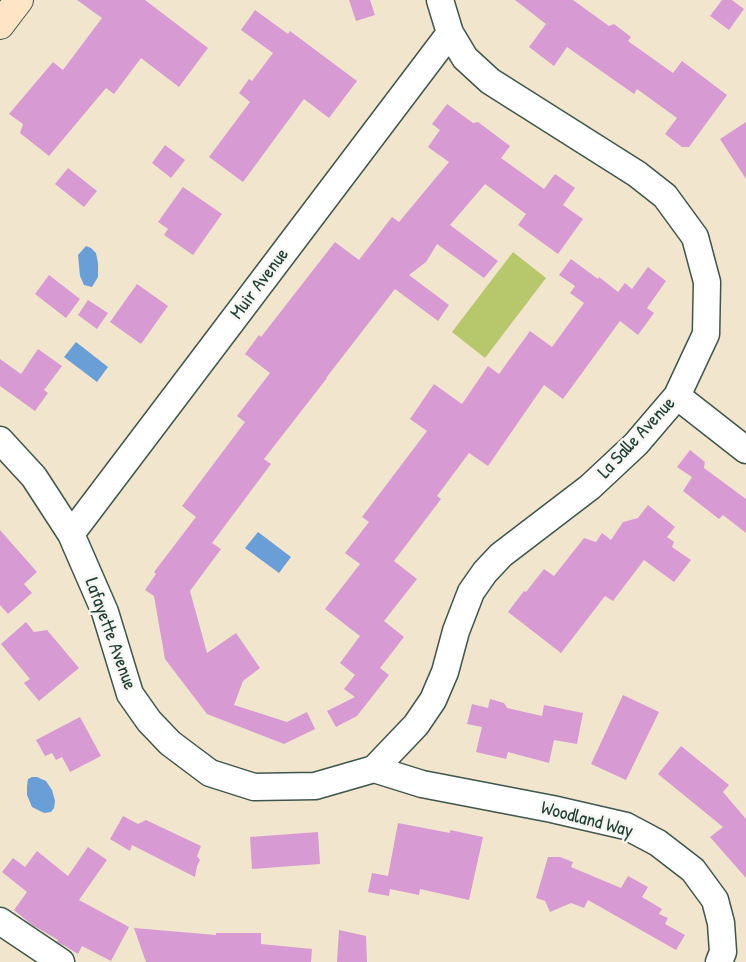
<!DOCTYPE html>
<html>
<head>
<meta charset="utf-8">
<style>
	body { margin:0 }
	canvas { display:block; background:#f2e5ce }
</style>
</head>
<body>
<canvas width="746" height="962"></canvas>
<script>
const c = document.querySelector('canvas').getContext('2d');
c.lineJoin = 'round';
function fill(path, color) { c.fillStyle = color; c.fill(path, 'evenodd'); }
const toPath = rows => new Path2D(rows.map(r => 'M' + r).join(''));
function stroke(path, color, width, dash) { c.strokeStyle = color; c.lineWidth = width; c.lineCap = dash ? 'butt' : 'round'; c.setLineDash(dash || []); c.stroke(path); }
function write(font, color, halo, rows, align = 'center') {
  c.font = font + ' "Patrick Hand",sans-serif'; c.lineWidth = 5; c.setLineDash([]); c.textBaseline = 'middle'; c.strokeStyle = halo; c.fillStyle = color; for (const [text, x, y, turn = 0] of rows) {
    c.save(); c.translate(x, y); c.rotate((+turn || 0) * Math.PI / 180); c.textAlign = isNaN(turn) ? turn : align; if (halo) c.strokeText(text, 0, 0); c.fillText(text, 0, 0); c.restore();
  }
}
const green = toPath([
	[513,252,546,278,485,358,452,332]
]);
const water = toPath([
	[86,246,91,248,96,253,98,263,98,277,92,287,84,285,80,276,78,255],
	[76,342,108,367,97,382,64,357],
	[258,532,291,557,279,573,245,548],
	[32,777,37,777,46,781,52,790,55,801,54,808,51,812,44,813,32,807,27,795,27,786,28,779]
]);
const building = toPath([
	[77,0,145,0,208,48,179,87,141,58,114,94,106,88,49,156,20,133,23,124,9,114,53,62,63,70,102,18],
	[349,0,370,0,375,15,356,21],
	[515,0,573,0,609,26,614,24,631,37,628,41,673,73,682,61,727,95,689,147,682,147,665,134,677,118,637,89,634,94,567,47,554,66,529,47,546,24],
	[722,0,732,0,744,9,729,30,710,16],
	[255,10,288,34,290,31,357,81,329,118,304,99,243,182,209,157,250,102,239,93,249,79,252,81,273,53,241,30],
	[447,104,473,123,478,122,510,146,501,158,544,189,555,174,575,188,563,205,583,219,558,254,518,225,526,214,485,184,450,225,498,261,484,278,437,244,426,262,409,275,449,305,438,321,395,289,326,378,327,378,264,459,271,464,212,543,221,549,190,591,207,653,236,633,260,668,243,681,234,705,287,722,307,712,315,729,284,744,207,714,165,659,154,596,145,590,156,574,154,572,196,517,182,506,245,422,237,416,270,373,245,354,259,335,261,337,335,242,359,260,392,217,399,222,449,162,428,147,440,130,432,124],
	[746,122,746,179,720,139],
	[165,145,185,160,171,178,152,163],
	[68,168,97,191,84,207,55,184],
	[183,187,222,214,193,255,164,235,168,229,158,222],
	[571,259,598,279,599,277,618,292,625,283,632,289,648,267,666,281,647,308,654,313,638,335,620,321,563,399,544,385,488,466,469,453,437,496,441,499,394,561,417,579,384,621,404,637,380,668,389,675,357,716,336,727,327,711,355,697,344,689,355,675,340,663,360,636,325,609,360,564,345,553,369,522,362,517,427,431,410,419,434,384,462,404,488,366,499,374,530,331,552,347,584,303,570,293,575,286,559,275],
	[49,275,80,299,66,318,35,294],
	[137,284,168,306,141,344,110,322],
	[88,300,108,313,97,329,78,315],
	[38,349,62,366,44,390,48,393,35,411,0,386,0,359,21,374],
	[690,450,705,462,704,468,746,499,746,533,723,515,719,519,683,491,692,477,677,467],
	[648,505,675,527,667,537,674,542,672,547,691,560,674,582,644,560,613,601,605,596,561,653,508,612,524,591,526,592,544,569,554,576,584,538,596,542,602,533,611,540,623,522,638,518],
	[0,530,37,572,24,584,32,593,8,614,0,605],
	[26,622,34,632,47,630,79,668,39,701,24,683,30,679,1,644],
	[623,695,659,712,626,780,591,764],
	[490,699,504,703,507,708,542,716,544,705,583,713,577,744,554,740,549,763,508,752,506,759,476,752,482,727,467,724,472,704,488,708],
	[80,717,101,756,70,772,62,757,56,760,52,753,45,756,36,740],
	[681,746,729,785,723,792,746,819,746,878,710,837,723,827,658,774],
	[123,816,138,824,146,820,201,846,197,856,200,860,197,866,195,877,132,845,130,851,110,839],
	[398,823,450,833,450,830,483,837,469,900,420,889,419,895,390,889,389,896,368,892,372,873,388,876],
	[318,832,320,864,252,869,250,837],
	[88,847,107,860,79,900,129,927,111,961,82,946,78,954,65,946,57,942,58,940,31,924,14,910,27,892,2,872,13,858,25,867,37,851,68,876],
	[548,857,560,857,573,862,571,867,621,888,628,876,648,887,642,897,662,909,659,914,668,918,665,924,685,935,676,950,588,900,584,908,571,903,550,912,545,901,536,898],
	[134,928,216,935,216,933,261,933,261,944,312,949,311,962,146,962],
	[339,930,366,936,367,962,337,962]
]);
const street = toPath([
	[677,396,746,450],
	[0,440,34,477,71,534,105,612,130,694,149,721,170,743,210,773,254,787,315,786,374,769],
	[71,534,450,33],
	[374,769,416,725,433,700,445,672,456,631,471,592,485,572,501,555,590,487,636,444,677,396,706,334,707,282,695,237,665,196,637,174,490,81,465,58,450,33,440,0],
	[374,769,422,784,552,809,626,826,658,843,693,870,715,900,721,923,723,952,719,962],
	[0,921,61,962]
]);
const secondary = toPath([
	[0,25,19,0]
]);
const streetNames = [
	["Muir Avenue",260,284,-53],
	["La Salle Avenue",637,438,-47],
	["Lafayette Avenue",110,634,70],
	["Woodland Way",587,820,15]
];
fill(green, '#b6c86b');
fill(water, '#6a9ed6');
fill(building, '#d79ad3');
stroke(street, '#3f564b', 29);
stroke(secondary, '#3f564b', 30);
stroke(street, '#fff', 26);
stroke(secondary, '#ffe4c6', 28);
write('19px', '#1f3d34', '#f6f6f2', streetNames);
</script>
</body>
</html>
